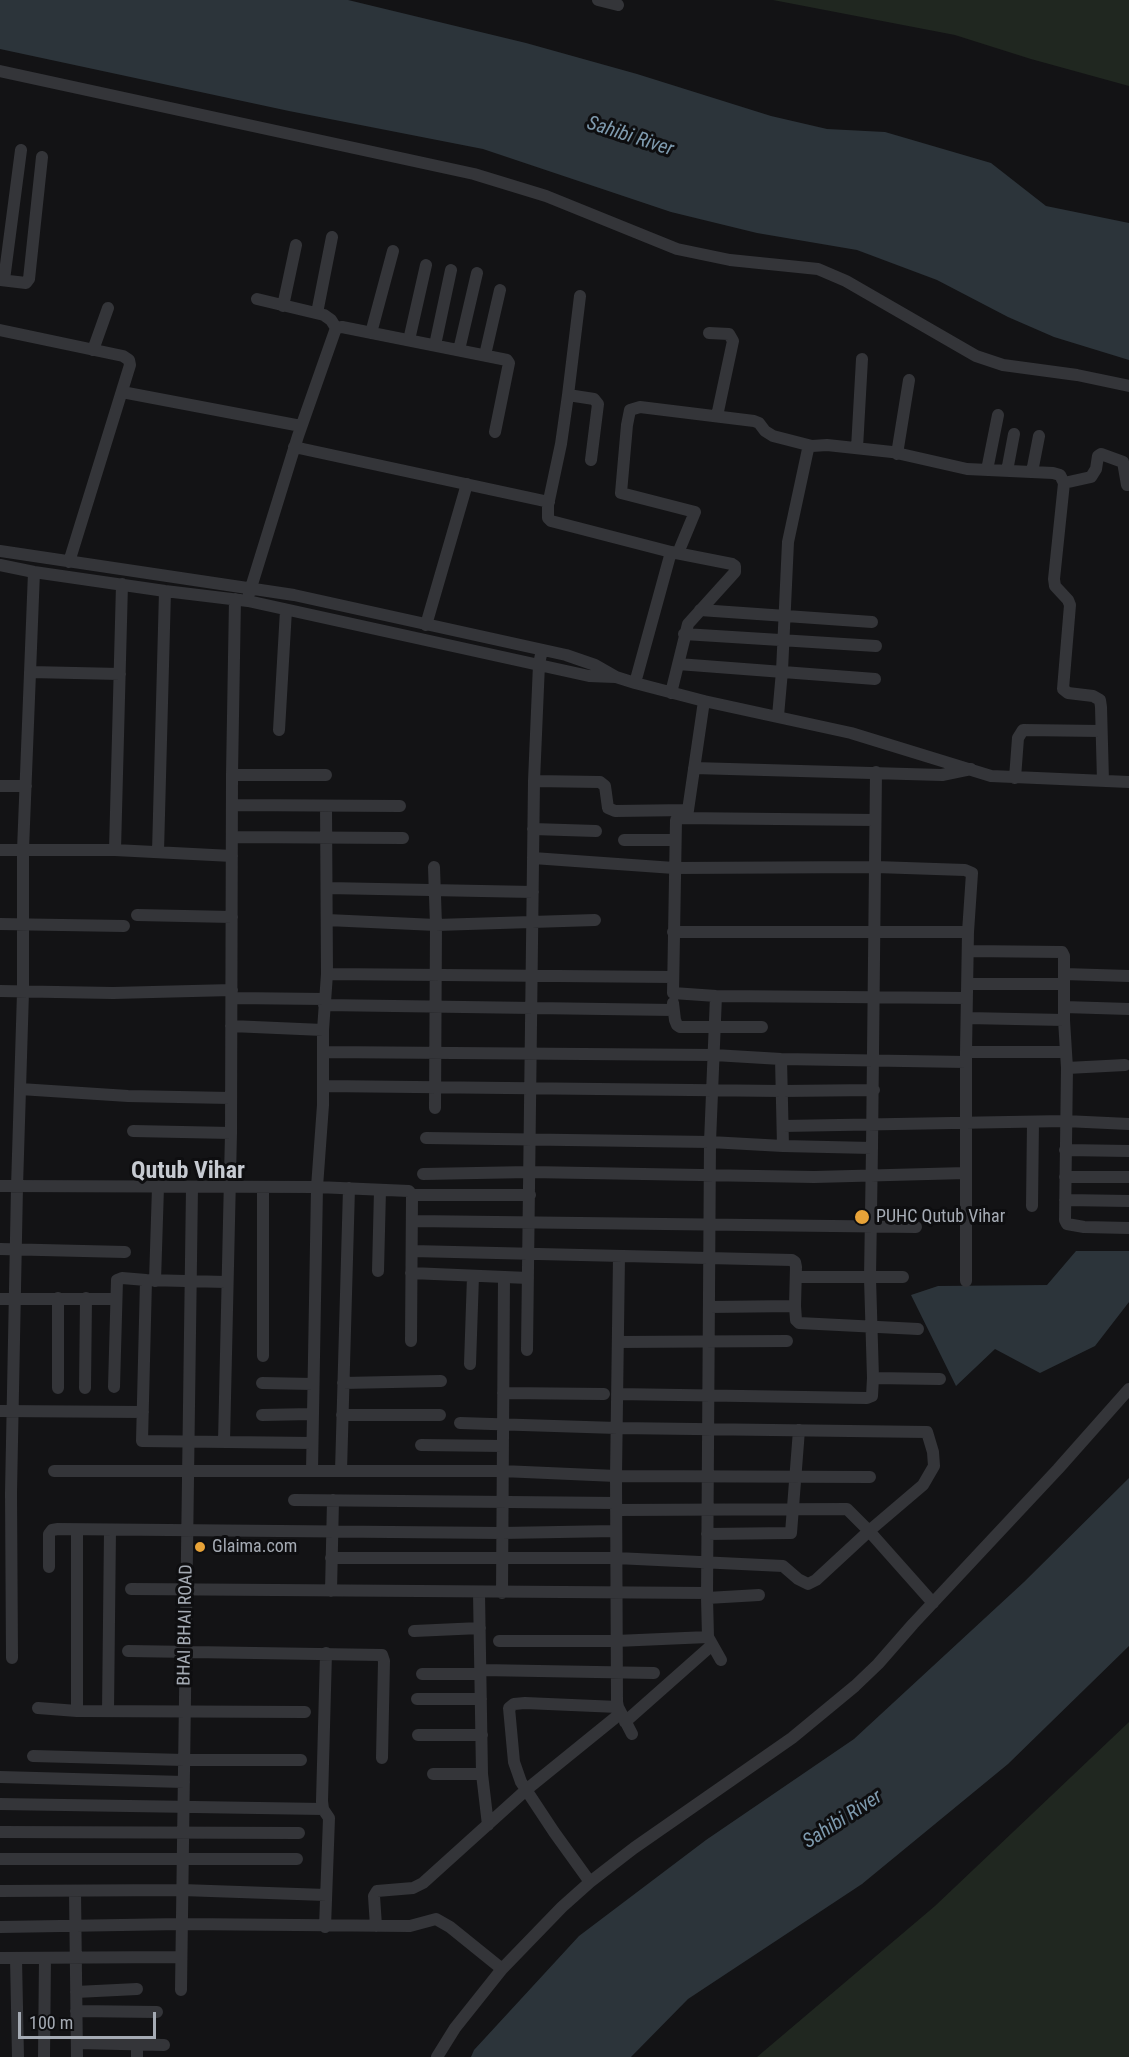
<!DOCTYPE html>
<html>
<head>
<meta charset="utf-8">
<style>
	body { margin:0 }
	#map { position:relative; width:1129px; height:2057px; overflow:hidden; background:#131315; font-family:"Roboto Condensed",sans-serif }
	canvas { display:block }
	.scale { position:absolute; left:18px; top:2012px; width:138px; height:27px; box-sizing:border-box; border:3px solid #a5abb4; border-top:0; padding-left:8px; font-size:18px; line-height:21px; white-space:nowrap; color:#a5abb4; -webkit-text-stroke:4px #0e0e10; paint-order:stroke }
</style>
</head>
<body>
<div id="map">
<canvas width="1129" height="2057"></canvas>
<div class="scale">100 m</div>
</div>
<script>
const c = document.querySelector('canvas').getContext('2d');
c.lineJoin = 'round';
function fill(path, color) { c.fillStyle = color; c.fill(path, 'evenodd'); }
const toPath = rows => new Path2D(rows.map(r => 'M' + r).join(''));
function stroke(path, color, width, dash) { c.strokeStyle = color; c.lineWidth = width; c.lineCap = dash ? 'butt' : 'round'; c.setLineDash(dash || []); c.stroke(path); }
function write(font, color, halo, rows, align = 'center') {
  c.font = font + ' "Roboto Condensed",sans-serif'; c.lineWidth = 6; c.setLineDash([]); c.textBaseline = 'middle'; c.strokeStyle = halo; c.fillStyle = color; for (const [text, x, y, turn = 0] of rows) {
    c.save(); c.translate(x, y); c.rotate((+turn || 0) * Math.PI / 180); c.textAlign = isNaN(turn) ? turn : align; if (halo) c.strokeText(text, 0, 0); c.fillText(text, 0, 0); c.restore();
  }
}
const green = toPath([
	[773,0,1129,0,1129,86,1031,59,955,35],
	[1129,1722,1129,2057,757,2057,935,1906]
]);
const water = toPath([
	[0,0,348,0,526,43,637,74,771,116,827,129,885,132,991,163,1046,206,1129,223,1129,360,1054,337,1008,317,937,280,857,250,757,233,671,212,483,149,289,111,0,49],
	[1076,1251,1129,1251,1129,1302,1095,1346,1040,1373,995,1349,956,1386,911,1295,938,1286,1047,1285],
	[1129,1478,1129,1646,1008,1764,862,1884,688,1999,631,2057,471,2057,474,2050,579,1936,706,1840,854,1739,1024,1582]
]);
const minor = toPath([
	[598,0,618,5],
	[0,71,474,174,546,196,677,249,730,260,818,269,846,281,976,356,1003,365,1077,375,1129,386],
	[0,280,26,283,29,279,42,157],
	[4,280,21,150],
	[580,296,568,395,561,444,548,505,548,518,551,521,671,552],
	[257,299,324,315,331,320,336,328],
	[283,306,296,245],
	[317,313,332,237],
	[0,330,123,356,129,360,130,365,69,562],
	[371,333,393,251],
	[709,333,729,334,733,341,717,416],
	[409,340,426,265],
	[435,345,451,270],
	[93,350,108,308],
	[459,350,477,273],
	[485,355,500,290],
	[122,392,301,426],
	[568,395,594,399,598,404,591,460],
	[294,447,549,502],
	[857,448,862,359],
	[897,454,909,380],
	[987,470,998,415],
	[1007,471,1014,434],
	[1032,472,1039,436],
	[1064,483,1091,477,1096,469,1098,456,1101,454,1123,462,1127,485],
	[0,551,294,595,566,655,595,665,616,677,635,683,704,701,851,733,991,776,1129,782],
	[678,553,695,512,621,493,627,425,630,410,640,407,754,421,759,423,765,431,773,436,812,446],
	[0,565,34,572,165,591,248,601,589,676,615,677],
	[249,594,298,436,336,328,342,327,507,360,509,363,495,432],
	[700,610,872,622],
	[426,625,467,484],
	[684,634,876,646],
	[678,664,875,679],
	[30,672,120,674],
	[635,683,671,552,732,564,735,566,735,572,688,624,671,693],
	[778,716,782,671,788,542,808,449,812,446,827,445,892,452,967,469,1053,473,1060,475,1064,483,1054,579,1055,586,1068,600,1070,605,1063,689,1068,693,1093,696,1100,700,1101,707,1103,781],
	[279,730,286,610],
	[694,768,942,775,971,769],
	[232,775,326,775],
	[1015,778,1018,738,1023,730,1101,731],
	[534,781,600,782,605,786,608,808,615,811,688,810],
	[0,786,26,786],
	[232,805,400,806],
	[687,817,704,701],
	[875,820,679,818,676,820,673,993,716,996,967,998],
	[533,829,596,831],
	[232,837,403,838],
	[624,840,675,840],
	[0,850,115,850,232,856],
	[115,850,122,584],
	[158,852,165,591],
	[533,858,674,868,876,867,965,870,972,873,968,932,966,1052,966,1281],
	[327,888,533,892],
	[137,915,232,917],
	[327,920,436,925,434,867],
	[0,924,124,926],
	[673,932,968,932],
	[327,974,673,977],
	[1064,974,1129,976],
	[968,984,1064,984],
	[0,991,113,993,232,990],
	[716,996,710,1142,707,1598,708,1637,721,1660],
	[232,998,325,999],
	[673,1003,675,1020,677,1025,680,1027,762,1027],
	[324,1005,673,1010],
	[1064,1007,1129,1009],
	[967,1018,1064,1020,1064,956,1062,952,968,951],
	[1064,1020,1067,1068,1065,1220,1067,1224,1084,1227,1129,1228],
	[231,1026,323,1030],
	[323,1052,714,1055,781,1059,966,1062],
	[966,1052,1065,1052],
	[781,1059,783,1146],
	[1067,1068,1125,1065],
	[323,1086,782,1091,874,1090],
	[20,1089,128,1096,230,1098],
	[435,1108,436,925,595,920],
	[783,1126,1065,1121,1129,1124],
	[133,1131,231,1133],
	[426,1138,710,1142,783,1146,872,1148,876,772],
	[1065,1150,1129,1151],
	[423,1174,530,1172,814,1177,966,1173],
	[1065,1177,1129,1177],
	[0,1186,317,1187,409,1191,412,1195,411,1341],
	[263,1187,263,1356],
	[412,1195,530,1195],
	[1065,1200,1129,1201],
	[1032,1206,1033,1122],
	[412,1221,916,1227],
	[0,1249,125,1252],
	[412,1251,792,1260,795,1262,796,1267,795,1306,796,1320,799,1323,918,1329],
	[619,1256,616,1476,617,1702,618,1707,632,1734],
	[378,1271,380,1190],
	[411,1273,528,1278],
	[796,1277,903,1277],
	[155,1281,158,1187],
	[226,1282,146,1280,142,1441,312,1443],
	[0,1299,116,1299],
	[709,1307,795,1306],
	[618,1342,787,1341],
	[527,1350,534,781,539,664,542,650],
	[470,1364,473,1276],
	[873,1378,940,1379],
	[262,1383,313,1384],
	[343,1383,441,1381],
	[114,1387,117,1280,122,1278,146,1280],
	[58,1388,58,1298],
	[85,1388,86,1298],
	[503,1393,604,1394],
	[617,1394,867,1398,872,1396,873,1378,870,1278,872,1148],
	[0,1411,143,1412],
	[262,1415,312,1414],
	[342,1415,440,1415],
	[224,1442,231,1133,232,775,235,599],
	[421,1445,503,1446],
	[54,1471,502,1471,616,1476,870,1477],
	[312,1471,317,1187,323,1105,323,1030,327,974,326,806],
	[341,1471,349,1188],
	[294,1500,616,1503],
	[616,1510,847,1509,869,1531,933,1603],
	[707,1534,791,1533,799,1430],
	[331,1558,616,1558,783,1566,798,1579,808,1584,816,1580,869,1531,923,1485,934,1466,933,1452,927,1432,617,1428,460,1423],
	[49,1567,49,1534,52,1530,58,1529,502,1533,616,1531],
	[131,1589,707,1593],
	[331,1591,333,1500],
	[479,1593,482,1774,488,1825],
	[502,1593,504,1277],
	[707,1598,759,1595],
	[414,1631,480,1628],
	[499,1641,616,1641,708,1637],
	[128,1651,382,1655,384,1661,382,1758],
	[12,1658,11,1493,17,1187,23,992,23,850,34,572],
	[481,1670,654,1673],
	[422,1674,481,1674],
	[417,1699,481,1699],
	[38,1708,77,1711,305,1712],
	[77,1711,77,1530],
	[108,1711,110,1530],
	[625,1722,712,1645],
	[418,1735,482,1735],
	[33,1756,184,1760,301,1760],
	[433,1774,482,1774],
	[0,1777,184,1782],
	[0,1804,323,1809],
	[0,1832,299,1833],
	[0,1859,297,1859],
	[590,1882,554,1832,521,1782,514,1762,509,1708,514,1704,525,1703,618,1707],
	[0,1891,182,1890,326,1895],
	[75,1891,77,2057],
	[376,1926,374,1896,377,1891,413,1888,423,1883,526,1790,621,1713],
	[0,1927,182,1924,410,1926,436,1919,450,1927,502,1969],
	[325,1927,329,1818,323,1809,322,1801,326,1653],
	[0,1958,181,1957],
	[16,1958,18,2057],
	[181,1990,192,1187],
	[76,1992,137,1989],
	[76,2011,157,2012],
	[77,2043,164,2045],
	[44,2057,45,1958],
	[137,2057,137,2045],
	[437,2057,455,2028,502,1969,562,1907,590,1882,634,1848,792,1738,855,1686,878,1664,913,1624,1058,1469,1129,1389]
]);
const markers = [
	[862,1217,8,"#e8a338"],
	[200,1547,6,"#e8a338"]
];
const poiNames = [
	["PUHC Qutub Vihar",876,1217],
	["Glaima.com",212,1547]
];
const streetNames = [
	["BHAI BHAI ROAD",186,1625,-89]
];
const waterNames = [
	["Sahibi River",630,137,18],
	["Sahibi River",843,1820,-33]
];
const districtNames = [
	["Qutub Vihar",188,1172]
];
fill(green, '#202720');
fill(water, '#2c343a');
stroke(minor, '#343539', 12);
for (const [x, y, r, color] of markers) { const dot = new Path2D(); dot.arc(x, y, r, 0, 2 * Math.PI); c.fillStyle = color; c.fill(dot); stroke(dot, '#0e0e10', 2); }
write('18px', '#a5abb4', '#0e0e10', poiNames, 'left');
write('18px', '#a5abb4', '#0e0e10', streetNames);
write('italic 20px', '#7e9aae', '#0e0e10', waterNames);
write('bold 24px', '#c6cad1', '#0e0e10', districtNames);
</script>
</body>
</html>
